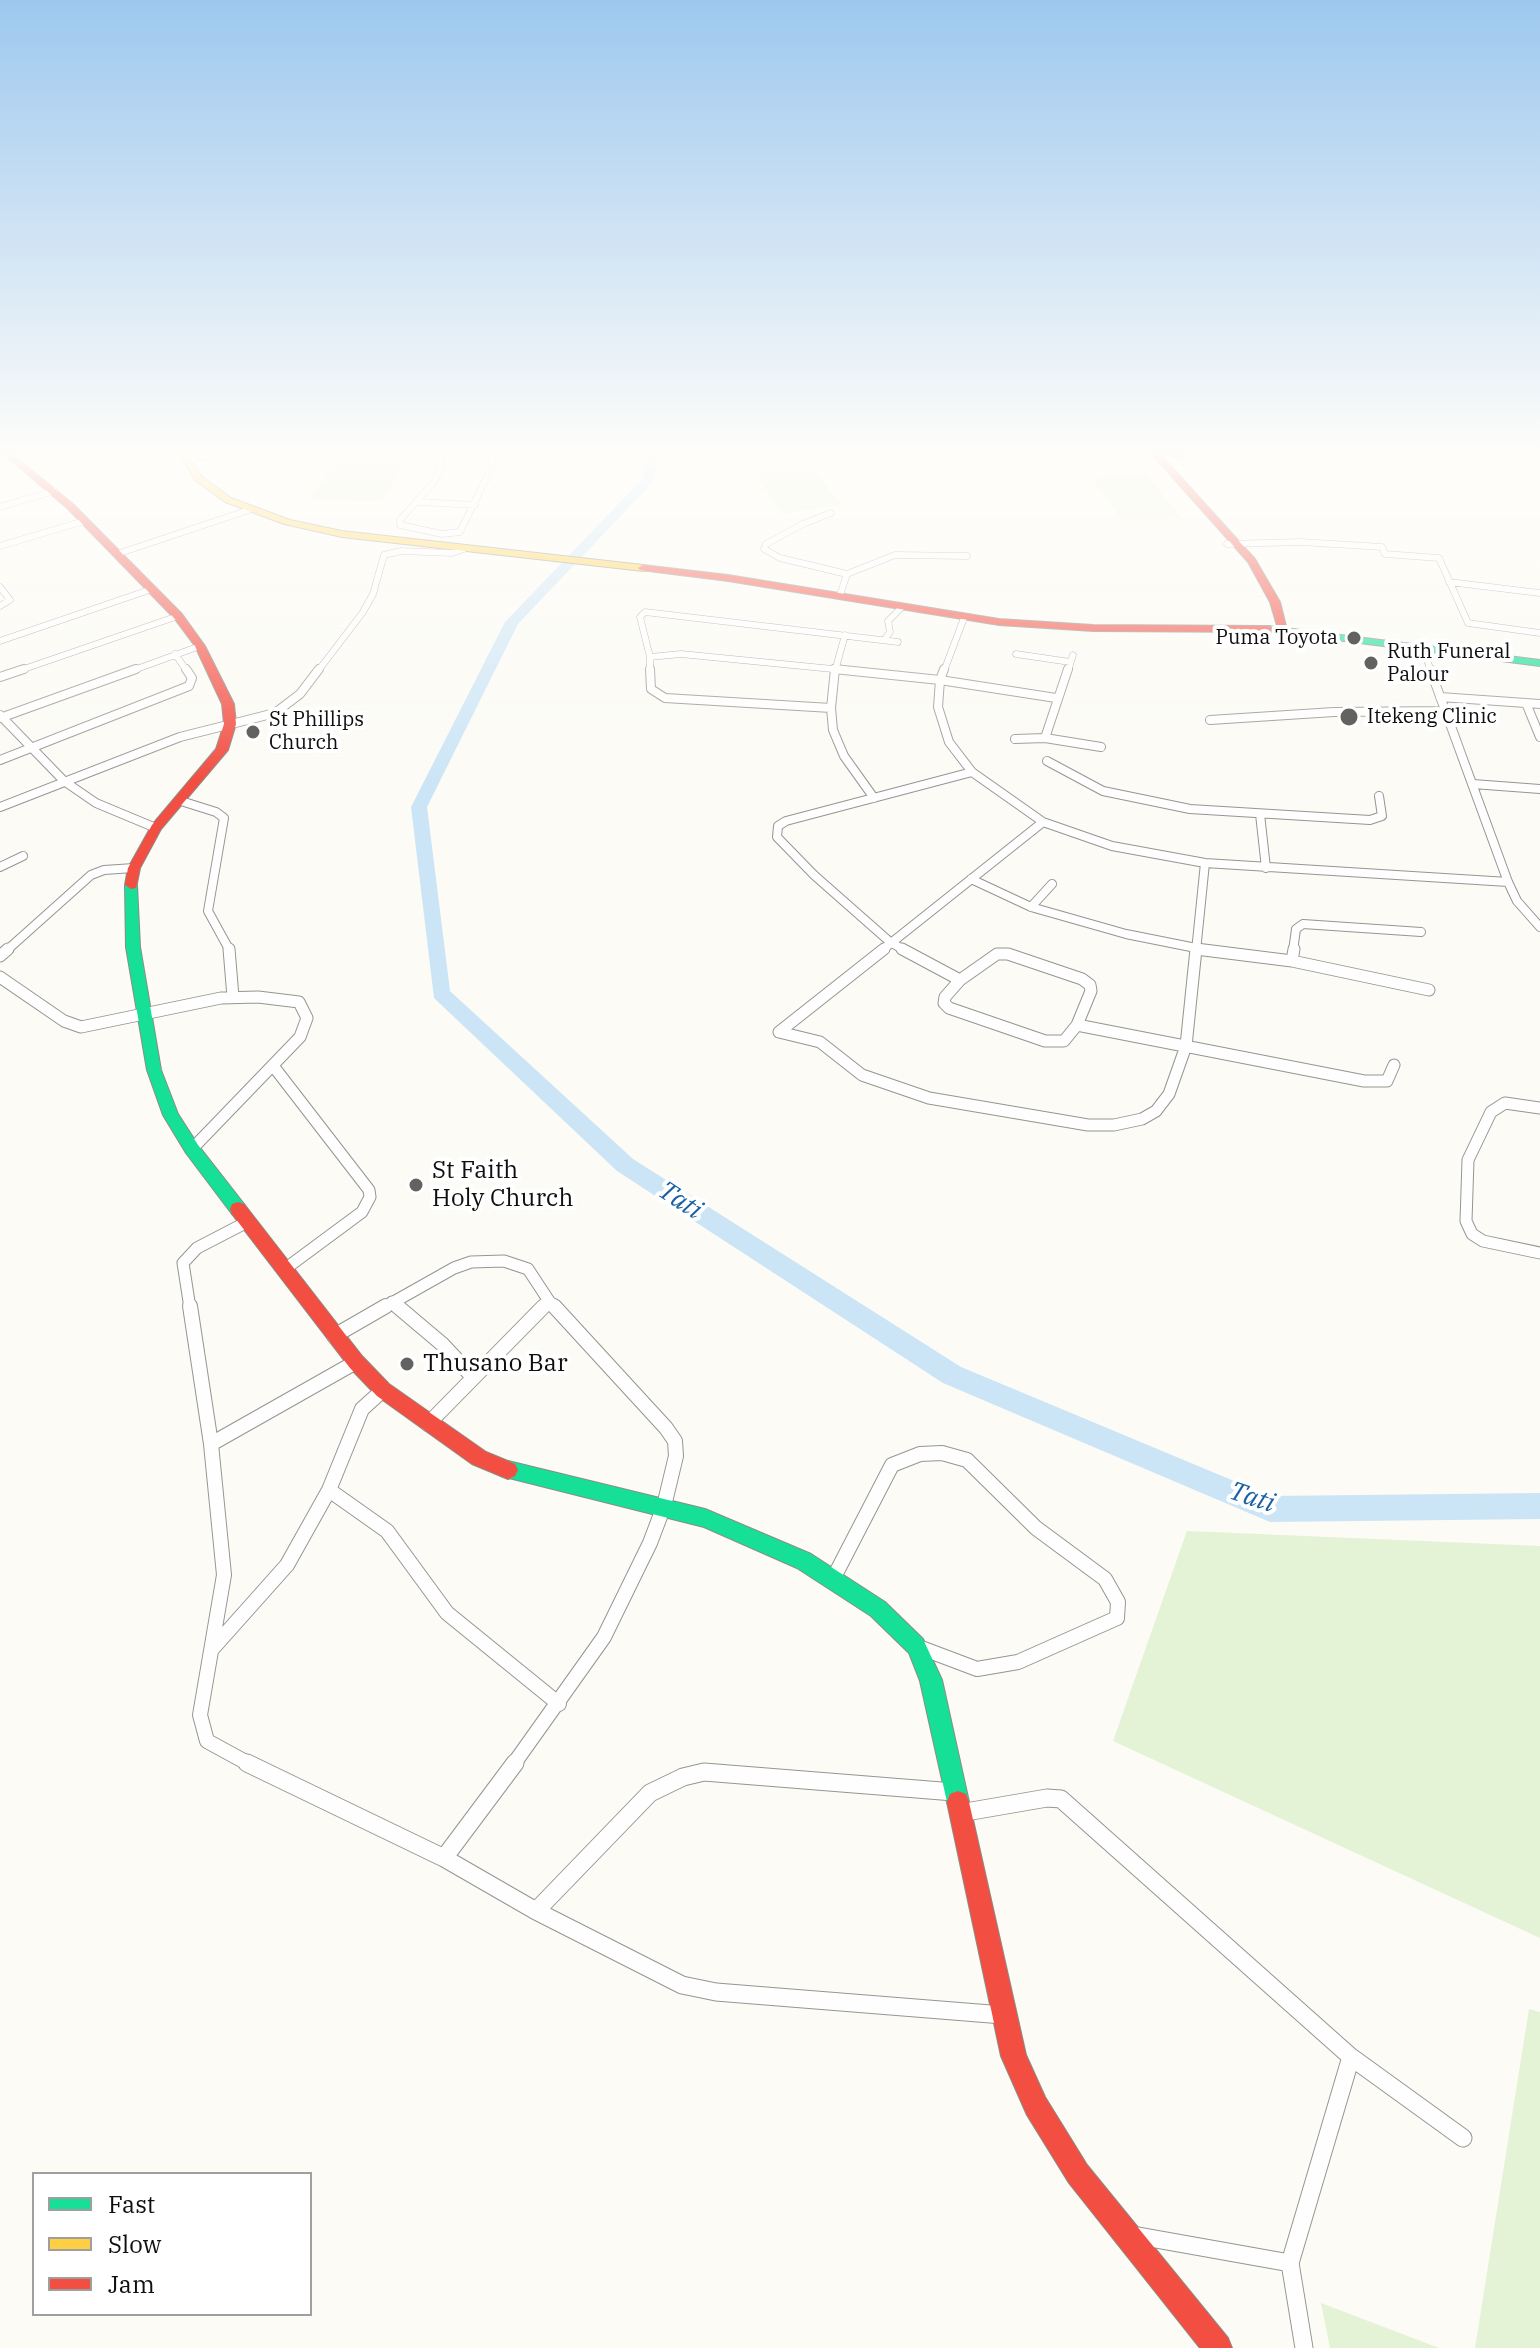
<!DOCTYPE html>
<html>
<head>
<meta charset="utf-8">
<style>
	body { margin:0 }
	#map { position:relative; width:1540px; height:2348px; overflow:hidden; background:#fcfbf5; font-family:"IBM Plex Serif",serif }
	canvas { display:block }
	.legend { position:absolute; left:32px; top:2172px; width:280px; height:144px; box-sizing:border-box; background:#fff; border:2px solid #9f9f9f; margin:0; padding:10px 14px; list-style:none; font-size:24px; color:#0f0f0f }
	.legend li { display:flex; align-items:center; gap:16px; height:40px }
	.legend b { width:40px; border:2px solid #9f9f9f }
</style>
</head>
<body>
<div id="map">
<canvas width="1540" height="2348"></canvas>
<ul class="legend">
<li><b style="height:10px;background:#16e098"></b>Fast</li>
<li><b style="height:10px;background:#ffcf43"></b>Slow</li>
<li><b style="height:10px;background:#f24e42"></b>Jam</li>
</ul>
</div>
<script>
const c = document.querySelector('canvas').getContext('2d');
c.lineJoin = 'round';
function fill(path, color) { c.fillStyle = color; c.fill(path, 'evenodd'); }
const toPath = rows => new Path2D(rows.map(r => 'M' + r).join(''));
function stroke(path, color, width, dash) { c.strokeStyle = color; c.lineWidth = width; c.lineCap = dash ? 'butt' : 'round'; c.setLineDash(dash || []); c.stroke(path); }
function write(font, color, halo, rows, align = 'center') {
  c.font = font + ' "IBM Plex Serif",serif'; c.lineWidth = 8; c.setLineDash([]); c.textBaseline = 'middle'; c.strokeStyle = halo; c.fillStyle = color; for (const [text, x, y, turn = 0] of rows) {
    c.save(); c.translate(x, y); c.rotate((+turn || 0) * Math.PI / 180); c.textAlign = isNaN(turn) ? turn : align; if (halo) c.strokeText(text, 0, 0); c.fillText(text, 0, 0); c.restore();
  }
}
const green = toPath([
	[1187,1531,1540,1546,1540,1938,1113,1741],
	[1529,2009,1540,2012,1540,2348,1475,2348],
	[1321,2303,1439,2348,1330,2348]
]);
const pitch = toPath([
	[341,453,409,455,382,501,309,500],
	[811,466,842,505,783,514,754,474],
	[1147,474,1181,518,1123,521,1091,478]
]);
const river = toPath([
	[649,451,661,451,653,482,518,624,427,807,450,991,633,1159,961,1367,1270,1496,1540,1493,1540,1519,1270,1522,943,1383,617,1171,434,998,411,807,505,622,643,478,649,451]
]);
const streetFar4 = toPath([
	[65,451,75,459,87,462,135,451],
	[442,451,441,466,434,482,400,520,400,525,442,534,460,532,492,466,492,451],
	[186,460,233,451],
	[418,502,475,505],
	[0,507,54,491],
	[831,513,803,524,766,544,764,549,780,558,847,574],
	[1227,544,1300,542,1382,547,1385,554,1439,558,1468,623,1540,633],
	[0,546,84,521],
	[117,554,249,510],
	[1449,582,1540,593],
	[0,587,10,600,0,606],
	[840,595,847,574,895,555,967,556],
	[884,640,890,632,888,621,902,607],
	[0,641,152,589],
	[1422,647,1431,671],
	[175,654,187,671],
	[1016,654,1070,662],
	[650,657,640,617,645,612,898,642],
	[18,671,178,616],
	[131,671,200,646],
	[318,671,363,612,373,594,384,555,401,551,452,553,464,549],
	[650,671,650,657,681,654,853,671],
	[835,671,845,635],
	[944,671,964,618],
	[1068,671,1073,655]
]);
const streetFar3 = toPath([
	[650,669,651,689,665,698,831,708],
	[834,669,940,680,1056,698],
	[835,669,831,708,833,730,844,756,874,798],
	[944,669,940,680,938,707,949,742,972,772,1043,822,1112,846,1205,863,1508,882],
	[1430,669,1508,882,1517,901,1540,927],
	[0,677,24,669],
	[1440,697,1540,704],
	[1526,703,1540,737],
	[0,715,64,781,96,803,156,828],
	[0,718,136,669],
	[1210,720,1334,712,1445,711],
	[1045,738,1068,669],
	[1015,739,1045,738,1101,747],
	[0,760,189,686,192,678,186,669],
	[1047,761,1103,791,1190,809,1370,820,1382,816,1379,796],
	[1473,784,1540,789],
	[181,801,216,812,224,818,208,911,230,951],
	[0,807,180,737,275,713,300,694,319,669],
	[1260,814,1266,868],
	[0,867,23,856],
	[971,879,1031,907,1126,934,1211,951],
	[1031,907,1052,884],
	[6,951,91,875,104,870,134,868],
	[881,951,1043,822],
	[906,951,890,942,814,875,777,837,778,826,786,821,972,772],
	[1196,951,1205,863],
	[1293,951,1296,929,1303,924,1421,932]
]);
const streetFar2 = toPath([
	[229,949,233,997],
	[902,949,960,980],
	[1196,949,1292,961,1429,990],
	[997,954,1008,954,1082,979,1090,985,1091,991,1077,1025,1064,1041,1045,1041,949,1008,944,1003,945,997,960,980,997,954],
	[0,956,8,949],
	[1292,961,1294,949],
	[0,977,64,1021,81,1027,221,998,258,997,299,1002,307,1018,300,1037,192,1149],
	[1077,1025,1364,1081,1387,1081,1394,1065],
	[779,1032,820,1042,862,1075,929,1098,1088,1125,1114,1125,1142,1119,1156,1111,1169,1094,1186,1046,1196,949],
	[779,1032,884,949],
	[274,1067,369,1190,370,1197,362,1212,285,1269],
	[1540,1108,1505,1103,1491,1112,1468,1160,1466,1221,1472,1234,1483,1241,1540,1253],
	[549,1301,556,1308],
	[392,1302,400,1308],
	[190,1308,183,1263,197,1248,249,1221],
	[383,1308,454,1268,471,1262,504,1261,528,1269,549,1301,542,1308]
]);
const streetFar1 = toPath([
	[190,1306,211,1444,224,1575,200,1715,207,1741,251,1765],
	[397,1306,442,1344,472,1376],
	[334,1336,386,1306],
	[428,1424,544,1306],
	[211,1444,356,1362],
	[329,1490,362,1409,383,1390],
	[833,1579,892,1465,920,1454,942,1453,967,1460,1036,1528,1105,1579,1118,1602,1117,1618,1018,1662,977,1669,916,1646],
	[213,1648,287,1565,329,1490,387,1531,447,1613,559,1704],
	[513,1765,604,1637,650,1543,664,1506,676,1456,675,1441,666,1428,554,1306]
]);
const street = toPath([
	[247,1763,444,1858,536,1911,682,1985,716,1992,1003,2015],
	[960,1813,1047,1798,1061,1799,1351,2057,1463,2138],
	[444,1858,515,1763],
	[536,1911,650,1793,683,1777,704,1772,954,1792],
	[1133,2235,1290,2263],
	[1304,2348,1290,2263,1351,2057]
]);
const fast = toPath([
	[1269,626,1540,660,1540,666,1265,631,1265,627,1269,626],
	[131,881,137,885,140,947,161,1070,178,1114,198,1145,244,1204,246,1209,244,1214,238,1216,232,1214,186,1153,163,1115,147,1070,126,947,125,885,131,881],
	[508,1461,705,1509,811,1554,885,1602,923,1639,942,1680,969,1802,966,1810,958,1813,950,1810,947,1802,920,1681,909,1653,871,1616,797,1568,704,1527,501,1476,498,1470,501,1464,508,1461]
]);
const slow = toPath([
	[178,451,186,451,201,476,231,498,290,520,342,531,643,565,648,568,643,571,342,537,284,524,225,502,195,480,178,451]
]);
const jam = toPath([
	[0,451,8,451,73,504,182,614,205,646,234,704,236,724,228,750,161,829,140,868,136,888,131,889,125,885,128,868,152,825,216,749,224,724,222,704,195,646,174,618,67,508,0,451],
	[1149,451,1184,453,1185,455,1181,458,1160,454,1255,559,1280,602,1289,638,1280,636,1270,602,1248,562,1149,451],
	[643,565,728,575,999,619,1093,625,1269,626,1274,629,1269,632,1093,631,999,625,728,581,640,570,638,568,643,565],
	[238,1202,244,1204,362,1356,389,1384,486,1452,515,1464,518,1470,515,1476,508,1479,472,1464,377,1396,350,1368,232,1214,230,1209,232,1204,238,1202],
	[958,1791,966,1794,969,1802,1026,2055,1045,2097,1087,2165,1228,2338,1232,2348,1200,2348,1069,2183,1027,2115,1001,2056,947,1802,950,1794,958,1791]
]);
const markers = [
	[1354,638,8,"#626260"],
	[1371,663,8,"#626260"],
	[1349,717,10,"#626260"],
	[253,732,8,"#626260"],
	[416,1185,8,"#626260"],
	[407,1364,8,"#626260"]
];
const farPoinames = [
	["Puma Toyota",1338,638,"right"],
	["Ruth Funeral",1387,652],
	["Palour",1387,675],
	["Itekeng Clinic",1367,717],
	["St Phillips",269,720],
	["Church",269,743]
];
const poiNames = [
	["St Faith",432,1171],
	["Holy Church",432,1199],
	["Thusano Bar",423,1364]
];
const waterNames = [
	["Tati",680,1201,33],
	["Tati",1252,1498,18]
];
fill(green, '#e4f2d5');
fill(pitch, '#eef6df');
fill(river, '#cce5f6');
stroke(streetFar4, '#969593', 7);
stroke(streetFar3, '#969593', 10);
stroke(streetFar2, '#969593', 13);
stroke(streetFar1, '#969593', 16);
stroke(street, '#969593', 19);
stroke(fast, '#8c8c89', 2);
stroke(slow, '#8c8c89', 2);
stroke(jam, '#8c8c89', 2);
stroke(streetFar4, '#fffefe', 6);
stroke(streetFar3, '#fffefe', 8);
stroke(streetFar2, '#fffefe', 11);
stroke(streetFar1, '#fffefe', 14);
stroke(street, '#fffefe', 17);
fill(fast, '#16e098');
fill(slow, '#ffcf43');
fill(jam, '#f24e42');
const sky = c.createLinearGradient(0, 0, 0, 780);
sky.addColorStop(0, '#9dc8ee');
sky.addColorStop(0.58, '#fefdfa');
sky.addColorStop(1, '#fefdfa00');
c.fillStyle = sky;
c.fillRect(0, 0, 1540, 780);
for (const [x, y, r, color] of markers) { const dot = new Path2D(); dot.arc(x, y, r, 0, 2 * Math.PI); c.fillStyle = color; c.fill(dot); stroke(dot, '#fff', 3); }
write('20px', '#0f0f0f', '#fff', farPoinames, 'left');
write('24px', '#0f0f0f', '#fff', poiNames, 'left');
write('italic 26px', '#1960a1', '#fff', waterNames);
</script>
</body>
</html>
